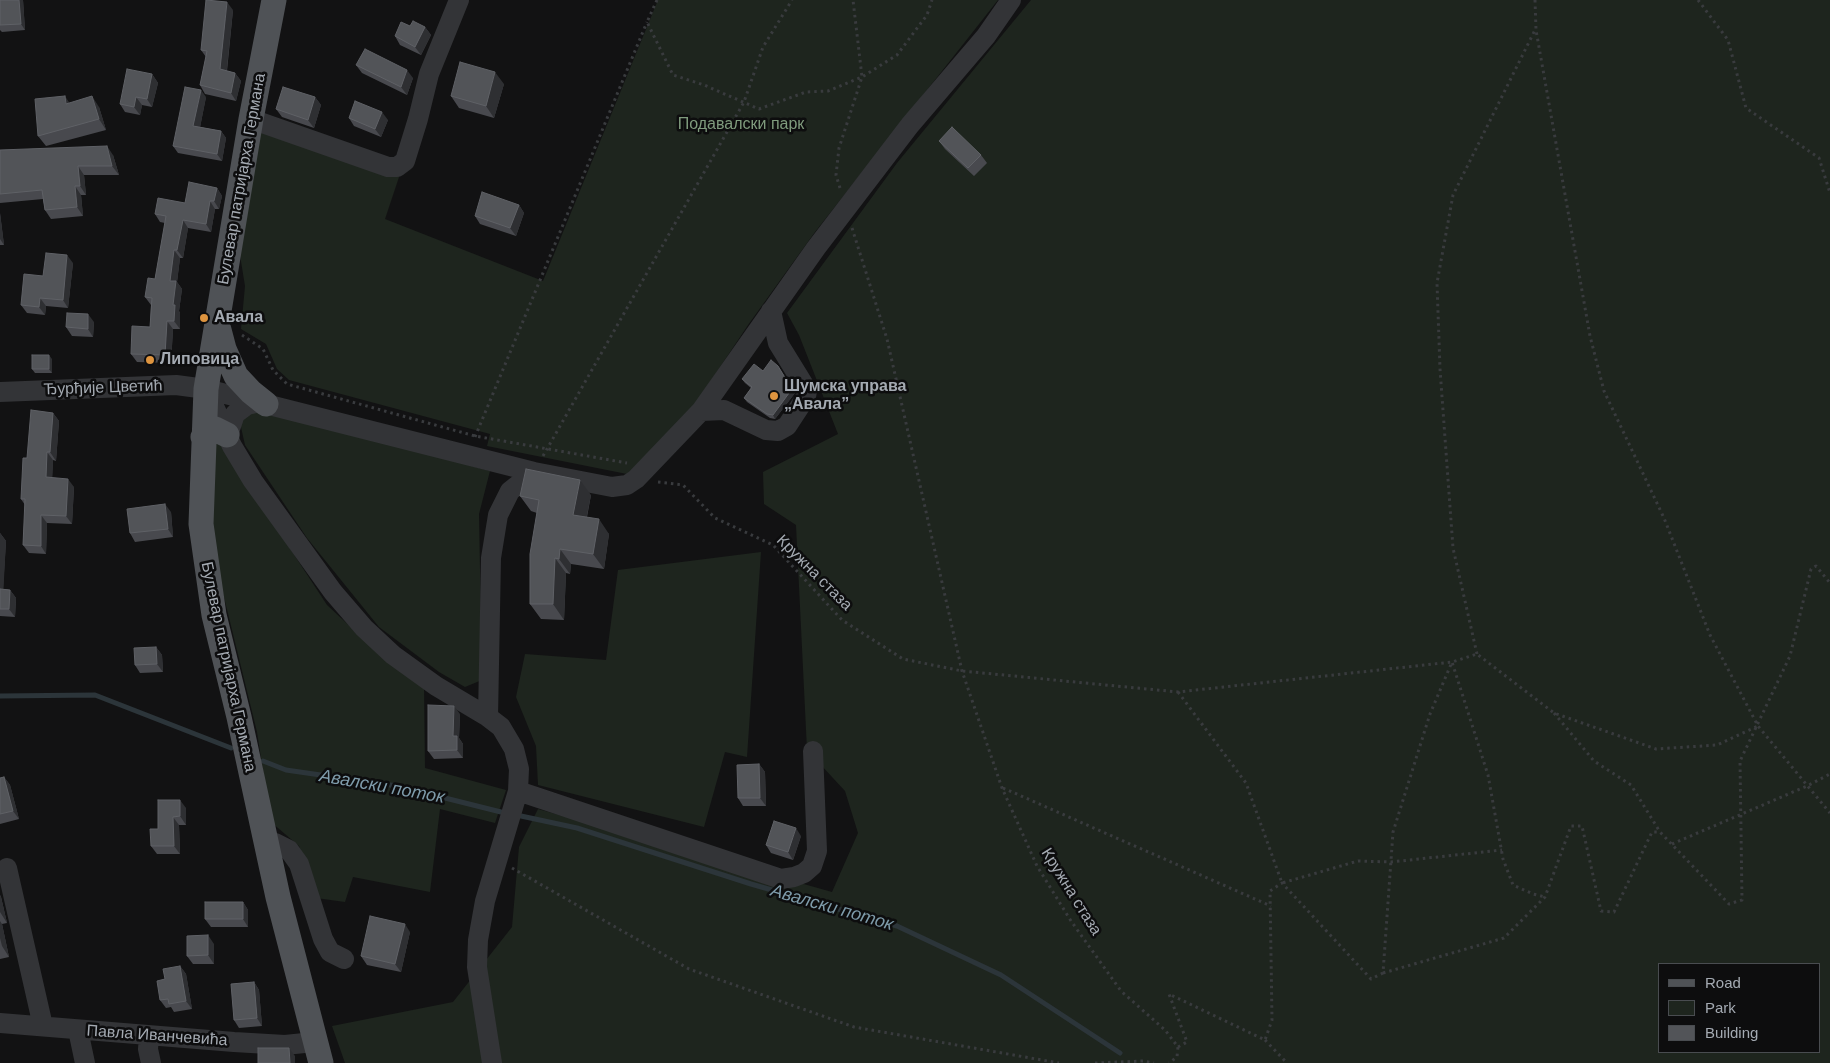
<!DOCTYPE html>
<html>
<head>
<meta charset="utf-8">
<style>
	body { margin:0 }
	#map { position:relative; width:1830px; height:1063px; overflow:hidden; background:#121213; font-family:Helvetica,sans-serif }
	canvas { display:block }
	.legend { position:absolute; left:1658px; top:963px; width:162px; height:90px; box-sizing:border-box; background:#0d0d0e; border:1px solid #494c50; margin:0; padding:6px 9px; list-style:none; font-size:15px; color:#a4aab2 }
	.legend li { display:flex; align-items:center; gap:10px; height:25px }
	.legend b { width:25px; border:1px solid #494c50 }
</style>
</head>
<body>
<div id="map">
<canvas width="1830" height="1063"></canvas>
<ul class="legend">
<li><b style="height:6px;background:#4f5256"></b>Road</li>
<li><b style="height:14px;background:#1e251e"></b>Park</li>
<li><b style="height:14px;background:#525458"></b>Building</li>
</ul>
</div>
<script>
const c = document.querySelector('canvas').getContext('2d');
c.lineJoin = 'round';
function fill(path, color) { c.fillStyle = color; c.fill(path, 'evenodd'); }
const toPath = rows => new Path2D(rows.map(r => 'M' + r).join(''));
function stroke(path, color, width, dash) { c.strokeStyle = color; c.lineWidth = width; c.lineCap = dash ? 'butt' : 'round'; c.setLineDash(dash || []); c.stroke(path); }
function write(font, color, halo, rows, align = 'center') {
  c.font = font + ' Helvetica,sans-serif'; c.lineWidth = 5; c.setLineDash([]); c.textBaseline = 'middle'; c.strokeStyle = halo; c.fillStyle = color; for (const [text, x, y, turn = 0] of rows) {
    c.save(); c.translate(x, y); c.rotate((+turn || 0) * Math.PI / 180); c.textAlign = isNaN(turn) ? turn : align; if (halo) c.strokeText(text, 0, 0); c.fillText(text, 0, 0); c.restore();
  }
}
const green = toPath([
	[658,0,998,0,815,232,748,325,694,406,638,467,627,474,487,446,490,434,289,380,277,369,266,344,241,329,245,286,239,249,257,122,401,171,385,219,543,281],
	[1031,0,1830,0,1830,1063,345,1063,332,1026,453,1002,512,927,519,847,538,809,832,892,858,833,845,791,807,750,796,525,764,504,763,472,838,434,799,335,787,313,897,163],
	[1659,964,1819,964,1819,1052,1659,1052],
	[262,408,490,471,479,514,482,680,465,687,439,672,379,627,307,538,245,445,240,423,245,415],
	[215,434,327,605,383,657,424,684,425,768,506,790,495,823,440,809,430,892,353,877,345,902,316,898,299,846,271,822,257,732,211,544],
	[761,552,747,757,725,752,704,827,538,785,536,746,516,697,525,654,606,660,618,570]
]);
const stream = toPath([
	[0,696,95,695,231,748],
	[263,761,286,770,397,786,501,812],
	[521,816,577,828,751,884,897,926,1001,975,1120,1053]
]);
const path = toPath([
	[657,0,647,22,673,75,704,85,759,109,806,92,828,91,862,77,897,55,927,15,932,0],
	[1535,0,1536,30,1590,336,1604,391,1664,518,1710,635,1758,726,1830,813],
	[1698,0,1728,40,1746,108,1819,158,1830,193],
	[840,188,836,175,839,148,862,77,853,0],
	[852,228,887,339,962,671,1002,788,1037,866,1071,921,1121,991,1165,1030,1178,1047,1177,1057,1169,1063],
	[242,335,263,349,273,370,287,384,475,436,627,463],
	[475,437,647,22],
	[543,456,744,102,763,47,792,0],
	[658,482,683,485,715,518,773,545,842,620,903,659,962,671,1178,692,1452,662,1477,654,1554,713,1656,749,1717,745,1758,726],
	[1477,654,1453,548,1440,369,1437,283,1453,195,1535,30],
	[1178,692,1246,783,1282,883,1358,861,1391,862,1502,850],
	[1554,713,1594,761,1631,785,1660,832],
	[1003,788,1271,906],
	[1672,844,1807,786,1830,774],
	[512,868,689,969,854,1027,1059,1063],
	[1383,973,1504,938,1545,897,1571,826,1582,826,1601,911,1614,912,1652,832,1660,832,1729,904,1742,900,1740,761,1790,656,1811,569,1816,566,1830,583],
	[1265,1040,1287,1063],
	[1178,1047,1187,1042,1169,994,1265,1040,1272,1020,1270,891,1282,883,1371,979,1383,973,1393,832,1430,714,1452,662,1488,775,1503,859,1513,885,1533,894,1545,897],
	[1095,1063,1143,1061,1154,1063]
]);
const minor = toPath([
	[251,119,388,167,397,167,405,161,418,119,429,74,459,0],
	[207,391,232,446,253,481,333,592,364,628,393,655,436,686,488,717,501,727,514,749,519,769,518,791,485,901,478,940,477,967,492,1063],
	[0,392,176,385,206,389,534,472,612,487,627,485,636,479,701,411,816,248,910,125,986,36,1011,0],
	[701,411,724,410,766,430,778,431,787,426,806,397,807,390,778,343,771,311],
	[229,440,230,429,235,414,247,405,260,402],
	[488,717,491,558,498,515,510,491,534,472],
	[518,791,781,879,794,877,804,873,812,866,817,851,813,751],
	[266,844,275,843,289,850,299,864,323,939,330,952,344,959],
	[7,868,43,1026],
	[0,1023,234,1042,285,1045,314,1042],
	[78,1030,85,1063],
	[149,1036,148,1049,151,1063]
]);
const major = toPath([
	[274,0,251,119,206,389,201,524,214,615,239,717,278,897,321,1063],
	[219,330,224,349,236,376,251,392,266,404],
	[203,437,206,432,215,429,227,435]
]);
const wall = toPath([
	[0,0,23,0,25,30,2,32,0,30],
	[233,10,227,71,235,73,241,81,236,101,205,94,200,85,206,57,201,50],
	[425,27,431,35,421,55,400,45,395,36],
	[356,65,413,78,407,95,362,73],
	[152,74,158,83,152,107,142,105,140,115,125,112,120,104],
	[504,84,494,118,459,108,451,96],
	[206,97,200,127,221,131,226,138,222,161,178,153,173,146],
	[315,97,321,105,314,128,282,117,276,109],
	[70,103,99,107,106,130,46,146,38,136],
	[349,118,388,120,381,137,354,126],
	[939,141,981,155,987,163,974,176,945,149],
	[0,150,113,155,119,175,84,175,86,195,81,195,83,216,51,219,45,210,43,199,0,203],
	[217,188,222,196,219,209,215,209,211,232,188,228,183,258,180,258,177,282,182,289,179,311,180,313,180,329,173,329,171,363,137,362,131,354,150,327,151,305,145,297,155,279,165,223,160,222,155,214,185,203],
	[519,205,524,213,516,236,480,224,475,216],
	[0,213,4,245,0,245],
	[73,263,68,308,46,306,45,315,27,313,21,305,43,276],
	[94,322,93,337,72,336,66,327],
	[52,359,52,373,35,373,32,369],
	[742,379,795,393,775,419,770,418,747,402,744,398,751,388,745,383],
	[53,413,59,421,56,461,53,460,52,478,74,487,72,524,47,523,46,554,29,553,23,545,25,505,21,499,27,458],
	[591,495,587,517,609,534,604,569,571,564,570,574,566,573,564,620,541,619,530,604,537,513,531,511,520,496],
	[171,512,173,537,135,542,130,533],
	[0,533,6,541,3,589,10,590,16,598,15,617,0,616],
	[156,647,162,655,163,672,140,673,135,665],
	[460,714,459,738,463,744,463,758,434,759,428,751],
	[759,764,765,772,766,806,743,806,738,798],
	[4,777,10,785,19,819,0,824,0,778],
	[158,800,186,808,186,825,179,825,180,854,157,854,151,846,158,829],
	[801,836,793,860,771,853,766,845],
	[0,895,1,897,7,923,2,924,9,957,0,959],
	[243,902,248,910,248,927,211,927,205,919],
	[410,932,401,972,367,965,361,956],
	[214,944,214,964,193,964,187,956],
	[180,966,186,974,192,1009,174,1012,171,1007,166,1008,160,1000,165,979],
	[254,982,259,990,262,1026,239,1028,234,1020]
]);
const shadedWall = toPath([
	[19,0,23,0,25,30,21,24],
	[227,2,233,10,226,77,220,69],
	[425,27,431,35,421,55,415,47],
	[407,70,413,78,407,95,401,87],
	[495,72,504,84,494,118,486,106],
	[235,73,241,81,236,101,231,93],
	[152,74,158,83,152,107,147,99],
	[201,90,206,97,199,133,193,126],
	[65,96,72,107,66,104],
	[92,96,99,107,106,130,99,119],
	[136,97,142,105,140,115,134,107],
	[315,97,321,105,314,128,308,120],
	[382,112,388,120,381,137,375,129],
	[221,131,226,138,222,161,217,154],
	[107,146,113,155,119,175,112,166],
	[78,166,84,175,86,195,80,186],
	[75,186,81,195,83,216,77,207],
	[217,188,222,196,219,209,214,201],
	[210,201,215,209,211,232,206,224],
	[519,205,524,213,516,236,510,228],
	[0,213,4,245,0,239],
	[183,220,188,228,183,258,177,250],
	[174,250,180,258,177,282,182,289,179,311,180,313,180,329,174,321,170,281],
	[67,255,73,263,68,308,63,300],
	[40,298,46,306,45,315,39,307],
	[88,314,94,322,93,337,88,329],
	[167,321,173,329,171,363,165,355],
	[49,355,52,359,52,373,49,369],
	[778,366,795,393,775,419,773,415],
	[53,413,59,421,56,461,50,452],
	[47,452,53,460,52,485,46,477],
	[68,479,74,487,72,524,66,516],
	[580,480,591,495,584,530,573,515],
	[165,504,171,512,173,537,168,529],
	[41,515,47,523,46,554,41,546],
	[599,519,609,534,604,569,593,554],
	[0,533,6,541,3,597,0,593],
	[560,549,571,564,570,574,559,559],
	[555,558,566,573,564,620,553,604],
	[10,590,16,598,15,617,9,609],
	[156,647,162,655,163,672,157,664],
	[454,706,460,714,459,738,463,744,463,758,457,750,453,736],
	[759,764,765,772,766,806,760,798],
	[4,777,10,785,19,819,13,811],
	[180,800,186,808,186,825,180,816],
	[173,817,179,825,180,854,174,846],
	[796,828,801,836,793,860,788,852],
	[0,895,1,897,7,923,0,912],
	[243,902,248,910,248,927,243,919],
	[0,921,2,924,9,957,2,946,0,938],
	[405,924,410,932,401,972,395,964],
	[208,935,214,944,214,964,208,955],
	[180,966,186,974,192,1009,186,1001],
	[254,982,259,990,262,1026,257,1018],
	[289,1048,295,1056,295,1063,290,1063]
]);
const building = toPath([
	[0,0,19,0,21,24,0,25,0,0],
	[206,0,227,2,220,69,235,73,231,93,200,85,207,51,201,50,206,0],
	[413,21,425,27,415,47,395,36,401,22,410,26,413,21],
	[365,49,407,70,401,87,356,65,365,49],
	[460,62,495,72,486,106,451,96,460,62],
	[127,69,152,74,147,99,136,97,134,107,120,104,127,69],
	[185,87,201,90,193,126,221,131,217,154,173,146,185,87],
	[283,87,315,97,308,120,276,109,283,87],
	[65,96,66,104,92,96,99,119,38,136,35,99,65,96],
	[355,101,382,112,375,129,349,118,355,101],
	[952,127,981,155,968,168,939,141,952,127],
	[107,146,112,166,78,166,80,186,75,186,77,207,45,210,42,190,0,194,0,150,107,146],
	[189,182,217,188,214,201,210,201,206,224,183,220,177,250,174,250,170,281,176,281,173,305,175,305,174,321,167,321,165,355,131,354,132,326,150,327,152,298,145,297,148,278,155,279,166,216,155,214,158,198,185,203,189,182],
	[482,192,519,205,510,228,475,216,482,192],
	[46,253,67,255,63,300,40,298,39,307,21,305,24,274,43,276,46,253],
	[67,313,88,314,88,329,66,327,67,313],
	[32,355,49,355,49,369,32,369,32,355],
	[771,360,778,366,792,389,773,415,767,414,744,398,752,387,742,379,754,364,763,371,771,360],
	[31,410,53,413,50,452,47,452,46,477,68,479,66,516,41,515,41,546,23,545,25,499,21,499,23,458,27,458,31,410],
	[526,469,580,480,573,515,599,519,593,554,560,549,559,559,555,558,553,604,530,604,530,554,539,500,520,496,526,469],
	[165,504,168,529,130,533,127,509,165,504],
	[0,589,10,590,9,609,0,609,0,589],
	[156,647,157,664,135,665,134,648,156,647],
	[428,705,454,706,453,736,457,736,457,750,428,751,428,705],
	[759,764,760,798,738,798,737,765,759,764],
	[4,777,13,811,0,814,0,778,4,777],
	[158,800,180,800,180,816,173,817,174,846,151,846,150,829,158,829,158,800],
	[774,821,796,828,788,852,766,845,774,821],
	[205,902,243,902,243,919,205,919,205,902],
	[370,916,405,924,395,964,361,956,370,916],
	[208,935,208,955,187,956,187,936,208,935],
	[180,966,186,1001,169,1004,168,999,160,1000,157,981,165,979,163,969,180,966],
	[254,982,257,1018,234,1020,231,984,254,982],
	[258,1048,289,1048,290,1063,258,1063,258,1048]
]);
const markers = [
	[204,318,5,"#de943f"],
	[150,360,5,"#de943f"],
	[774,396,5,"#de943f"]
];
const parkNames = [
	["Подавалски парк",741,125]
];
const streetNames = [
	["Булевар патријарха Германа",242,179,-80],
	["Ђурђије Цветић",103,388,-2],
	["Кружна стаза",814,573,45],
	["Булевар патријарха Германа",228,667,78],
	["Кружна стаза",1071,892,58],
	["Павла Иванчевића",157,1036,4]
];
const poiNames = [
	["Авала",214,318],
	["Липовица",160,360],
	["Шумска управа",784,387],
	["„Авала”",784,405]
];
const waterNames = [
	["Авалски поток",382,787,10],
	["Авалски поток",832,908,16]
];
fill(green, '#1e251e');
stroke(stream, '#2c353a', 5);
stroke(path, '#393b3e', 3, [2.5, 4]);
stroke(minor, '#333437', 20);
stroke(major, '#4f5256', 25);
fill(wall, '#48494e');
fill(shadedWall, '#2e2f32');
fill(building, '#525458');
stroke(building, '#5f6166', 1);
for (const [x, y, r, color] of markers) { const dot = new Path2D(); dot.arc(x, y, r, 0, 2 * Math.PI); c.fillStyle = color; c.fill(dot); stroke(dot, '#0d0d0e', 2); }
write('16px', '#7f9b7d', '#0d0d0e', parkNames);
write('16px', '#a4aab2', '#0d0d0e', streetNames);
write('bold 16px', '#a4aab2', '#0d0d0e', poiNames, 'left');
write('italic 18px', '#7e9baa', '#0d0d0e', waterNames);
</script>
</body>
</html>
